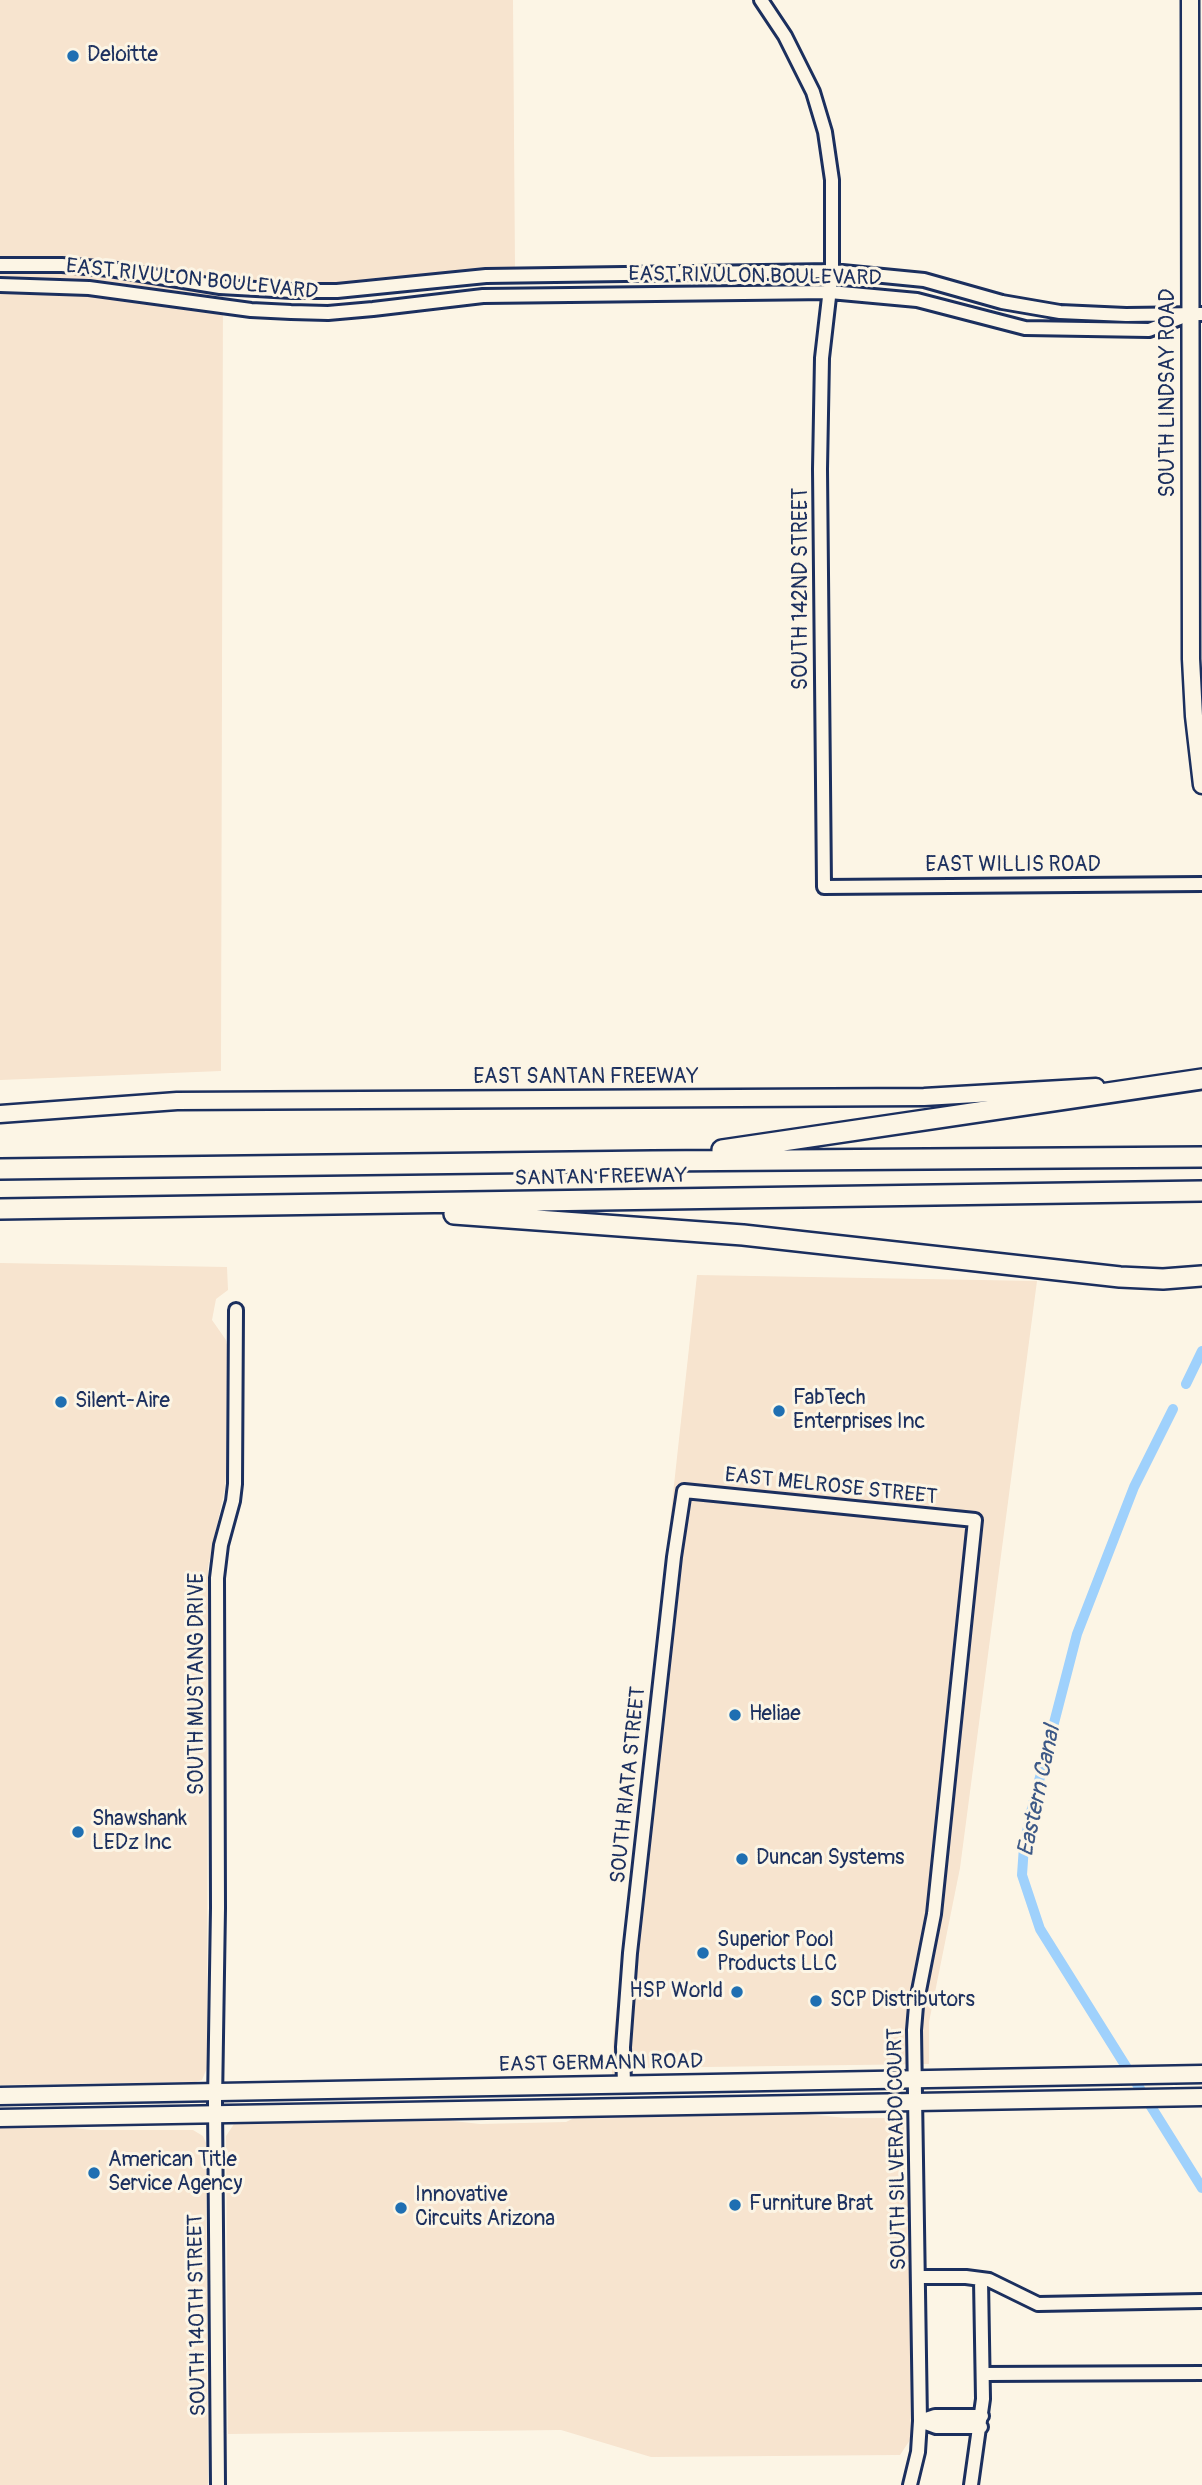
<!DOCTYPE html>
<html>
<head>
<meta charset="utf-8">
<style>
	body { margin:0 }
	canvas { display:block; background:#fcf5e5 }
</style>
</head>
<body>
<canvas width="1202" height="2485"></canvas>
<script>
const c = document.querySelector('canvas').getContext('2d');
c.lineJoin = 'round';
function fill(path, color) { c.fillStyle = color; c.fill(path, 'evenodd'); }
const toPath = rows => new Path2D(rows.map(r => 'M' + r).join(''));
function stroke(path, color, width, dash) { c.strokeStyle = color; c.lineWidth = width; c.lineCap = dash ? 'butt' : 'round'; c.setLineDash(dash || []); c.stroke(path); }
function write(font, color, halo, rows, align = 'center') {
  c.font = font + ' Pangolin,sans-serif'; c.lineWidth = 6; c.setLineDash([]); c.textBaseline = 'middle'; c.strokeStyle = halo; c.fillStyle = color; for (const [text, x, y, turn = 0] of rows) {
    c.save(); c.translate(x, y); c.rotate((+turn || 0) * Math.PI / 180); c.textAlign = isNaN(turn) ? turn : align; if (halo) c.strokeText(text, 0, 0); c.fillText(text, 0, 0); c.restore();
  }
}
const built = toPath([
	[0,0,513,0,515,269,484,268,348,284,293,285,223,280,221,1071,0,1080],
	[0,1263,227,1267,228,1290,216,1299,212,1320,226,1340,227,1345,226,1472,225,1488,208,1567,207,2068,202,2080,195,2082,0,2085],
	[697,1275,1037,1281,960,1868,929,2022,929,2064,632,2068,612,2075,613,2041],
	[806,2114,846,2118,895,2118,904,2127,905,2176,912,2220,914,2434,900,2455,651,2457,561,2430,228,2434,226,2136,234,2124,444,2120,480,2124,566,2122,576,2117],
	[57,2126,91,2130,193,2130,203,2136,206,2143,208,2485,0,2485,0,2127]
]);
const canal = toPath([
	[1186,1384,1202,1351],
	[1173,1409,1134,1487,1077,1634,1032,1808,1024,1846,1022,1875,1040,1929,1202,2188]
]);
const minor = toPath([
	[761,0,785,36,813,92,825,132,832,180,832,271,822,358,820,469,824,887,1202,884],
	[0,265,62,265,110,269,220,287,292,291,337,291,486,276,832,271,924,280,1002,302,1060,312,1126,315,1202,314],
	[0,285,89,288,251,310,291,312,328,313,373,309,483,296,830,292,917,300,1025,328,1149,330,1180,318],
	[624,2085,623,2047,630,1953,674,1557,684,1491,975,1520,934,1914,916,2006,914,2030,920,2421,918,2452,910,2485],
	[919,2277,966,2277,989,2280,1038,2304,1202,2301],
	[983,2374,1202,2373],
	[920,2421,935,2416,982,2416],
	[920,2421,936,2427,981,2427],
	[218,2485,215,2102,218,1908,217,1578,221,1545,233,1501,235,1484,236,1310],
	[971,2485,983,2399,981,2280]
]);
const major = toPath([
	[1190,0,1191,659,1194,716,1202,785],
	[0,1114,177,1101,924,1097,1096,1087],
	[0,2096,1202,2074],
	[0,2118,1202,2097]
]);
const highway = toPath([
	[722,1150,1202,1079],
	[0,1169,652,1161,1202,1157],
	[0,1209,1202,1191],
	[454,1214,743,1235,1120,1277,1163,1279,1202,1276]
]);
const markers = [
	[73,56,7,"#1f6fb2"],
	[61,1402,7,"#1f6fb2"],
	[779,1411,7,"#1f6fb2"],
	[735,1715,7,"#1f6fb2"],
	[78,1832,7,"#1f6fb2"],
	[742,1859,7,"#1f6fb2"],
	[703,1953,7,"#1f6fb2"],
	[737,1992,7,"#1f6fb2"],
	[816,2001,7,"#1f6fb2"],
	[94,2173,7,"#1f6fb2"],
	[735,2205,7,"#1f6fb2"],
	[401,2208,7,"#1f6fb2"]
];
const poiNames = [
	["Deloitte",87,56],
	["FabTech",793,1399],
	["Enterprises Inc",793,1423],
	["Silent-Aire",75,1402],
	["Heliae",749,1715],
	["Shawshank",92,1820],
	["LEDz Inc",92,1844],
	["Duncan Systems",756,1859],
	["Superior Pool",717,1941],
	["Products LLC",717,1965],
	["HSP World",723,1992,"right"],
	["SCP Distributors",830,2001],
	["American Title",108,2161],
	["Service Agency",108,2185],
	["Innovative",415,2196],
	["Circuits Arizona",415,2220],
	["Furniture Brat",749,2205]
];
const streetNames = [
	["EAST RIVULON BOULEVARD",755,277,1],
	["EAST RIVULON BOULEVARD",192,280,6],
	["SOUTH LINDSAY ROAD",1169,393,-90],
	["SOUTH 142ND STREET",802,589,-90],
	["EAST WILLIS ROAD",1013,866],
	["EAST SANTAN FREEWAY",586,1078],
	["SANTAN FREEWAY",601,1178,-1],
	["EAST MELROSE STREET",831,1487,6],
	["SOUTH MUSTANG DRIVE",198,1684,-90],
	["SOUTH RIATA STREET",629,1785,-84],
	["EAST GERMANN ROAD",601,2064,-1],
	["SOUTH SILVERADO COURT",898,2149,-91],
	["SOUTH 140TH STREET",198,2315,-91]
];
const waterNames = [
	["Eastern Canal",1040,1791,-78]
];
fill(built, '#f7e4cf');
stroke(canal, '#9fd1fc', 10);
stroke(minor, '#1b2f5e', 18);
stroke(major, '#1b2f5e', 21);
stroke(highway, '#1b2f5e', 24);
stroke(minor, '#fcf5e5', 12);
stroke(major, '#fcf5e5', 16);
stroke(highway, '#fcf5e5', 19);
for (const [x, y, r, color] of markers) { const dot = new Path2D(); dot.arc(x, y, r, 0, 2 * Math.PI); c.fillStyle = color; c.fill(dot); stroke(dot, '#fcf5e5', 2.5); }
write('21px', '#1b2f5e', '#fcf5e5', poiNames, 'left');
write('21px', '#1b2f5e', '#fcf5e5', streetNames);
write('italic 23px', '#3c5886', '#fcf5e5', waterNames);
</script>
</body>
</html>
